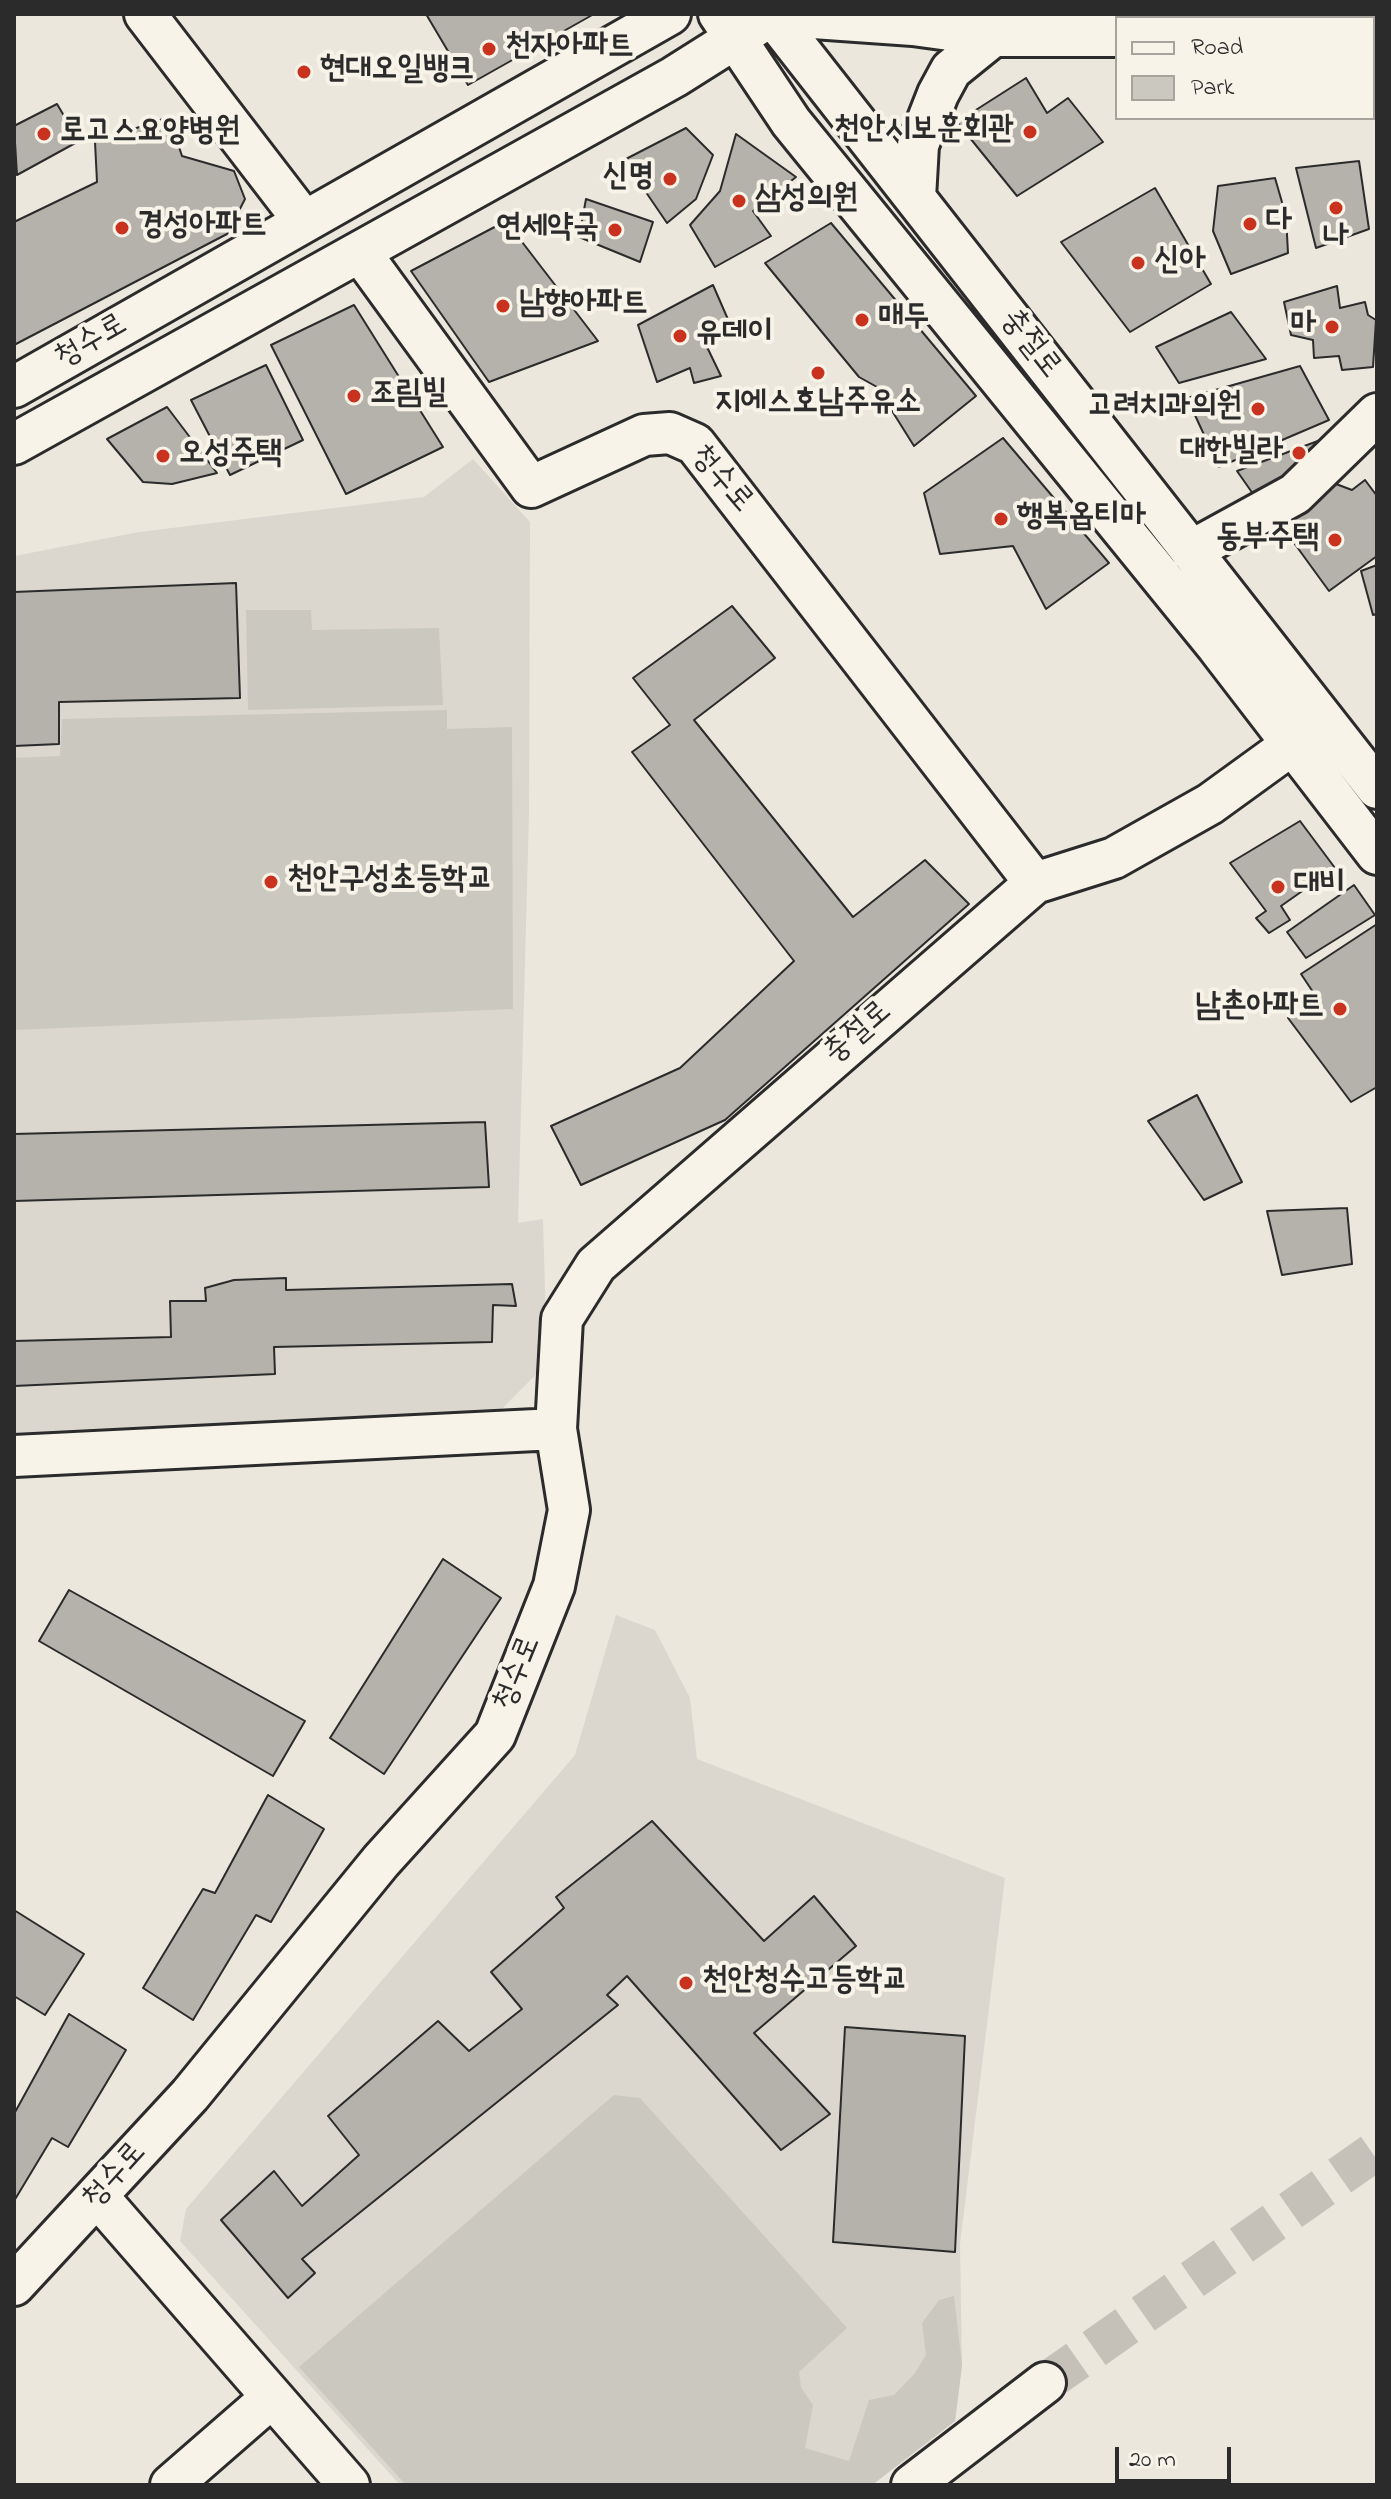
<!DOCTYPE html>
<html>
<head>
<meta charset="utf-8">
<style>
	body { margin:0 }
	#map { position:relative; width:1391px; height:2499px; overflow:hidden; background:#ebe7dd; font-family:"Indie Flower",sans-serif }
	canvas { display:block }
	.frame { position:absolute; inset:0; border:16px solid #2b2b2b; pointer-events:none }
	.legend { position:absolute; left:1115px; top:16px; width:260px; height:104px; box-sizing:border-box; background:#f7f3e8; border:2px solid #a5a39c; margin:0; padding:10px 14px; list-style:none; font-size:24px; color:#2b2b2b }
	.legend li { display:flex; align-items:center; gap:16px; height:40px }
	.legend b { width:40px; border:2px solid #a5a39c }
	.scale { position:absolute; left:1115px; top:2447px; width:116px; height:36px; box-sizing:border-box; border:4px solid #2b2b2b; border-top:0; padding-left:10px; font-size:24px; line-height:28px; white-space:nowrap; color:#2b2b2b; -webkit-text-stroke:6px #f7f3e8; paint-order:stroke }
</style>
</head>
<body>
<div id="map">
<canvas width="1391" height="2499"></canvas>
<div class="frame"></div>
<ul class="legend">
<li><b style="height:10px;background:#f7f3e8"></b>Road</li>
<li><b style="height:22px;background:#cbc8bf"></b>Park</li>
</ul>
<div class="scale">20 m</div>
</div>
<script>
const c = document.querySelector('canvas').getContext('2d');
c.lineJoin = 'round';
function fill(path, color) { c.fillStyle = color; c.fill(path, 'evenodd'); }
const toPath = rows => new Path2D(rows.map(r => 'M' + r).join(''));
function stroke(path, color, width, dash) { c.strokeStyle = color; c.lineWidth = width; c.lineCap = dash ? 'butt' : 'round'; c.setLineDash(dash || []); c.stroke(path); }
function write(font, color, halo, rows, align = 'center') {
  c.font = font + ' "Indie Flower","Poor Story",sans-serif'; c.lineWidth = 8; c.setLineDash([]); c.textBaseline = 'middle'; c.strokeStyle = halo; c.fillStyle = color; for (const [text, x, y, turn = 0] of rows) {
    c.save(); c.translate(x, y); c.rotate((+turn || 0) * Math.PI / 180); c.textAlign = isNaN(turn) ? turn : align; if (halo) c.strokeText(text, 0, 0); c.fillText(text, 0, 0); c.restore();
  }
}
const built = toPath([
	[473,459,530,522,529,813,518,1223,543,1219,547,1363,499,1412,14,1439,14,556,139,532,424,497],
	[616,1615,655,1630,690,1698,697,1759,1005,1878,960,2244,962,2365,955,2421,872,2485,400,2485,180,2241,186,2209,575,1755]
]);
const green = toPath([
	[246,610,311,610,312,630,439,628,443,705,248,710],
	[447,710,447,729,512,727,513,1009,14,1030,14,758,60,756,62,719],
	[614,2095,640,2098,847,2328,799,2372,801,2387,813,2405,805,2448,849,2461,869,2400,894,2395,915,2373,926,2355,922,2323,939,2300,954,2296,962,2365,955,2421,872,2485,406,2485,299,2367]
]);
const building = toPath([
	[426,14,594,14,468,85,426,14],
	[1026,78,1047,113,1068,98,1103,142,1017,196,957,122,1026,78],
	[57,104,79,141,17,175,14,126,57,104],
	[169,117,182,156,234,171,245,199,227,234,14,345,14,222,97,182,95,142,169,117],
	[686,128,713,155,696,199,667,223,624,160,686,128],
	[736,134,796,177,753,211,771,236,715,267,690,225,720,191,736,134],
	[1359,161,1369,229,1316,248,1296,168,1359,161],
	[1275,178,1286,216,1288,253,1231,274,1213,231,1218,186,1275,178],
	[1155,188,1211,284,1130,332,1061,242,1155,188],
	[586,199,653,222,640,262,579,237,586,199],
	[506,221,598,341,489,382,411,271,506,221],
	[831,223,976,396,914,446,877,387,859,377,765,263,831,223],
	[713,285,730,324,707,347,721,376,694,383,690,368,657,382,638,325,713,285],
	[1337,286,1340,308,1365,302,1368,315,1376,320,1373,367,1342,370,1339,356,1314,358,1313,340,1291,335,1284,302,1337,286],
	[354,305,443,447,346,494,271,345,354,305],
	[1231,312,1266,359,1179,383,1156,347,1231,312],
	[266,365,303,440,230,475,191,400,266,365],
	[1300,366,1329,420,1219,467,1187,398,1300,366],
	[167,407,217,473,172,484,143,482,107,439,167,407],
	[1334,435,1258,501,1237,471,1334,435],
	[1003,438,1109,563,1046,609,1013,546,940,554,924,493,1003,438],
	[1365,480,1377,496,1377,556,1329,591,1281,525,1336,484,1352,490,1365,480],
	[1377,565,1377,614,1373,615,1361,571,1377,565],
	[236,583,240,698,59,702,59,744,14,746,14,592,236,583],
	[732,606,775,658,694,720,853,917,925,860,969,904,725,1120,581,1185,551,1126,680,1068,794,961,632,752,670,725,633,678,732,606],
	[1300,821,1335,868,1281,906,1290,920,1269,933,1256,918,1266,911,1230,863,1300,821],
	[1354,885,1375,915,1306,958,1287,932,1354,885],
	[1377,924,1377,1087,1351,1102,1288,1018,1319,1001,1301,974,1377,924],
	[1197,1095,1242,1182,1204,1200,1148,1121,1197,1095],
	[485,1122,489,1187,14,1201,14,1134,485,1122],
	[1347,1208,1352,1264,1282,1275,1267,1211,1347,1208],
	[286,1278,286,1290,512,1284,516,1306,493,1305,492,1342,274,1347,275,1374,14,1386,14,1341,171,1337,170,1301,206,1301,205,1288,234,1280,286,1278],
	[443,1559,501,1598,384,1774,330,1738,443,1559],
	[69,1590,305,1721,273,1776,39,1641,69,1590],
	[268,1795,324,1829,271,1922,256,1915,193,2020,143,1988,203,1889,215,1893,268,1795],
	[652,1821,764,1941,814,1896,856,1946,754,2033,830,2114,781,2150,627,1976,607,1995,618,2005,302,2259,315,2273,288,2298,221,2220,274,2171,302,2206,359,2155,328,2116,438,2021,469,2051,522,2009,491,1972,564,1908,556,1897,652,1821],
	[14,1910,84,1954,45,2015,14,1996,14,1910],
	[69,2014,126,2050,68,2147,52,2138,14,2201,14,2114,69,2014],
	[845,2027,965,2036,955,2252,833,2242,845,2027]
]);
const minorTunnel = toPath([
	[1045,2383,1377,2150]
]);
const minor = toPath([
	[145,14,304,221],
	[719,14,791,122,1217,646,1377,854],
	[771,14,1377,788],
	[771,15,913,25,993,36,1117,36],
	[1373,39,1377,39],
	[915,198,918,145,938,94,951,70,993,36],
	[360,252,531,487,644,435,670,433,695,444,1035,883],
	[14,387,670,14],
	[14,444,674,77,758,24],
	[1191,551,1295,494,1377,414],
	[14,1456,556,1429],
	[98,2197,349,2485],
	[14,2285,190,2095,381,1861,495,1735,554,1586,569,1510,556,1429,562,1319,596,1265,1035,883,1114,858,1210,804,1290,746],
	[171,2485,271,2398],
	[912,2485,1045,2383]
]);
const markers = [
	[489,49,8,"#c8321e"],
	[304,72,8,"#c8321e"],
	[1030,132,8,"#c8321e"],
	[44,134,8,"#c8321e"],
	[670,179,8,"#c8321e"],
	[739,201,8,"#c8321e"],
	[1336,208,8,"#c8321e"],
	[1250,224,8,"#c8321e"],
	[122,228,8,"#c8321e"],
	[615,230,8,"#c8321e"],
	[1138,263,8,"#c8321e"],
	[503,306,8,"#c8321e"],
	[862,320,8,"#c8321e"],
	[1332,327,8,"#c8321e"],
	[680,336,8,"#c8321e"],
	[818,373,8,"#c8321e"],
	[354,396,8,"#c8321e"],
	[1258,409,8,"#c8321e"],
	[1299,453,8,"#c8321e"],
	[163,456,8,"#c8321e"],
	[1001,519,8,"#c8321e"],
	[1335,540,8,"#c8321e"],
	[271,882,8,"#c8321e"],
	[1278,887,8,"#c8321e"],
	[1340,1009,8,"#c8321e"],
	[686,1983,8,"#c8321e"]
];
const poiNames = [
	["천자아파트",505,49],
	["현대오일뱅크",320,72],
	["천안시보훈회관",1014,132,"right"],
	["로고스요양병원",60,134],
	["신명",654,179,"right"],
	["삼성의원",755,201],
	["다",1266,224],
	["경성아파트",138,228],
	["연세약국",599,230,"right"],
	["나",1336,240,"center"],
	["신아",1154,263],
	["남향아파트",519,306],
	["매두",878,320],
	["마",1316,327,"right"],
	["유데이",696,336],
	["조림빌",370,396],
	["지에스호남주유소",818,405,"center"],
	["고려치과의원",1242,409,"right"],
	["대한빌라",1283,453,"right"],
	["오성주택",179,456],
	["행복옵티마",1017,519],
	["동부주택",1319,540,"right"],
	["천안구성초등학교",287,882],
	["대비",1294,887],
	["남촌아파트",1324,1009,"right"],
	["천안청수고등학교",702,1983]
];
const streetNames = [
	["청수로",92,343,-30],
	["충절로",1029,345,52],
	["청수로",720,480,49],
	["충절로",859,1034,-41],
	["청수로",519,1674,-68],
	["청수로",116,2177,-48]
];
fill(built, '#dbd7ce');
fill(green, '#cbc8bf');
fill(building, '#b5b2ab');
stroke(building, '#2b2b2b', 2);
stroke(minorTunnel, '#c5c1b9', 40, [40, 20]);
stroke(minor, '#2b2b2b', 46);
stroke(minor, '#f7f3e8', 40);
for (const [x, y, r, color] of markers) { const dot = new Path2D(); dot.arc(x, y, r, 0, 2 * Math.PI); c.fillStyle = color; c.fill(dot); stroke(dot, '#f7f3e8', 3); }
write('bold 32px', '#2b2b2b', '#f7f3e8', poiNames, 'left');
write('32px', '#2b2b2b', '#f7f3e8', streetNames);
</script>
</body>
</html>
